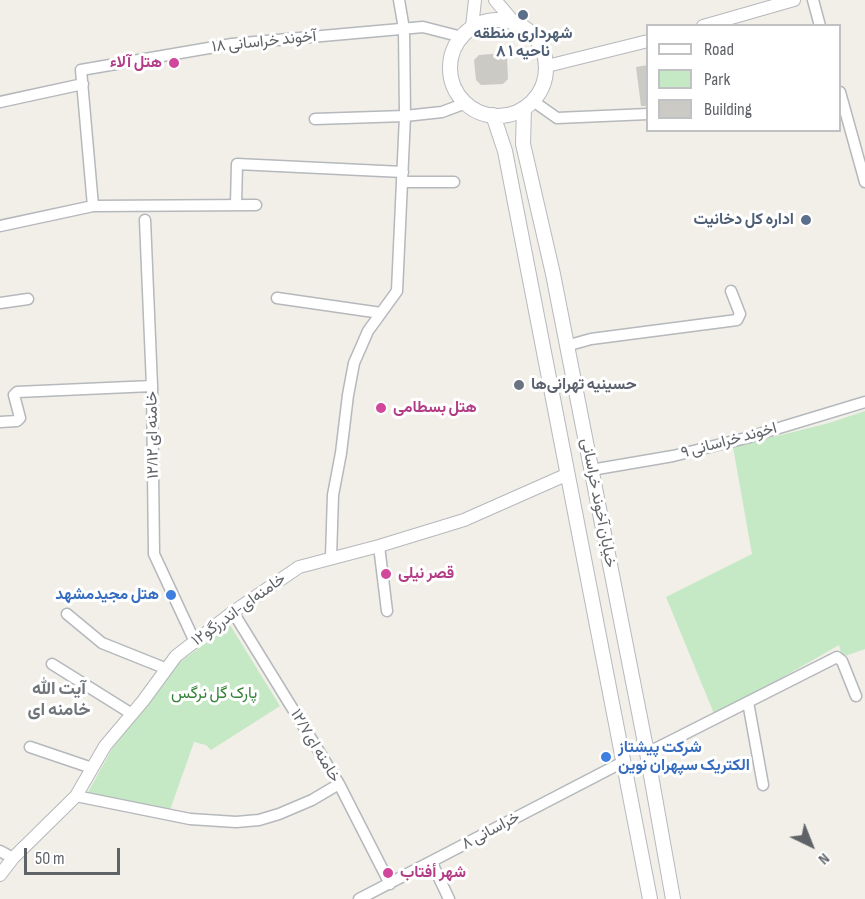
<!DOCTYPE html>
<html>
<head>
<meta charset="utf-8">
<style>
	body { margin:0 }
	#map { position:relative; width:865px; height:899px; overflow:hidden; background:#f1efe8; font-family:"Sofia Sans Condensed",sans-serif }
	canvas { display:block }
	.legend { position:absolute; left:646px; top:24px; width:195px; height:108px; box-sizing:border-box; background:#fff; border:2px solid #bfc1c3; margin:0; padding:8px 10px; list-style:none; font-size:18px; color:#5f6368 }
	.legend li { display:flex; align-items:center; gap:12px; height:30px }
	.legend b { width:30px; border:2px solid #bfc1c3 }
	.north { position:absolute; left:781px; top:815px; width:60px; height:60px; -webkit-text-stroke:4px #fff; paint-order:stroke; rotate:137deg; font-size:16px; font-weight:700; line-height:24px; text-align:center; color:#5f6368 }
	.north::after { content:''; display:block; margin:auto; width:21px; height:27px; background:#5f6368; clip-path:polygon(50% 0,100% 100%,50% 72%,0 100%) }
	.scale { position:absolute; left:24px; top:848px; width:96px; height:27px; box-sizing:border-box; border:3px solid #5f6368; border-top:0; padding-left:8px; font-size:18px; line-height:21px; white-space:nowrap; color:#5f6368; -webkit-text-stroke:4px #fff; paint-order:stroke }
</style>
</head>
<body>
<div id="map">
<canvas width="865" height="899"></canvas>
<ul class="legend">
<li><b style="height:8px;background:#fff"></b>Road</li>
<li><b style="height:16px;background:#c5e8c5"></b>Park</li>
<li><b style="height:16px;background:#cccac5"></b>Building</li>
</ul>
<div class="north">N</div>
<div class="scale">50 m</div>
</div>
<script>
const c = document.querySelector('canvas').getContext('2d');
c.lineJoin = 'round';
function fill(path, color) { c.fillStyle = color; c.fill(path, 'evenodd'); }
const toPath = rows => new Path2D(rows.map(r => 'M' + r).join(''));
function stroke(path, color, width, dash) { c.strokeStyle = color; c.lineWidth = width; c.lineCap = dash ? 'butt' : 'round'; c.setLineDash(dash || []); c.stroke(path); }
function write(font, color, halo, rows, align = 'center') {
  c.font = font + ' "Sofia Sans Condensed",Vazirmatn,sans-serif'; c.lineWidth = 6; c.setLineDash([]); c.textBaseline = 'middle'; c.strokeStyle = halo; c.fillStyle = color; for (const [text, x, y, turn = 0] of rows) {
    c.save(); c.translate(x, y); c.rotate((+turn || 0) * Math.PI / 180); c.textAlign = isNaN(turn) ? turn : align; if (halo) c.strokeText(text, 0, 0); c.fillText(text, 0, 0); c.restore();
  }
}
const green = toPath([
	[865,411,865,649,842,657,839,645,715,716,666,597,752,554,733,447,829,423],
	[230,625,280,706,211,750,206,745,194,742,170,810,87,794,112,749,180,662]
]);
const building = toPath([
	[503,53,507,57,508,79,503,84,481,85,476,80,474,60,479,55],
	[648,65,648,106,641,106,636,67]
]);
const minor = toPath([
	[813,0,820,26],
	[840,92,865,182],
	[533,101,557,118,648,114],
	[0,102,83,84],
	[315,119,405,116,442,112,466,103],
	[403,182,454,182],
	[236,204,237,164,403,172],
	[93,206,81,70,232,44,423,27,462,37],
	[145,220,152,386,154,554,195,642],
	[0,226,93,206,256,205],
	[277,298,381,313],
	[0,303,28,299],
	[566,346,591,339,737,320,740,314,731,291],
	[0,422,17,421,20,418,14,395,17,392,152,386],
	[591,470,673,456,746,438,865,402],
	[379,546,387,611],
	[331,557,333,495,341,453,348,395,354,363,368,331,397,291,405,116,404,29,399,0],
	[233,612,339,784,390,884],
	[67,614,102,643,167,669],
	[52,664,132,714],
	[748,702,763,785],
	[30,747,92,768],
	[647,753,837,657,842,661,856,696],
	[76,796,190,819,236,822,259,820,279,814,312,800,339,784],
	[0,851,13,858],
	[432,863,449,899],
	[359,899,623,762]
]);
const tertiary = toPath([
	[495,0,513,21],
	[703,26,794,0],
	[472,27,475,0],
	[547,66,648,41],
	[0,875,13,858,76,796,105,746,143,701,176,656,233,612,299,567,379,546,464,520,568,474]
]);
const secondary = toPath([
	'450 68a48 48 0 1 1 96 0a48 48 0 1 1-96 0Z',
	[524,108,523,144,553,274,647,753,673,899],
	[493,115,505,151,650,899]
]);
const markers = [
	[523,15,6,"#5c6f8a"],
	[174,63,6,"#d1479c"],
	[806,220,6,"#5c6f8a"],
	[519,385,6,"#6b7280"],
	[381,408,6,"#d1479c"],
	[386,574,6,"#d1479c"],
	[171,595,6,"#3f7fe0"],
	[606,757,6,"#3f7fe0"],
	[388,873,6,"#d1479c"]
];
const serviceNames = [
	["شهرداری منطقه",523,34],
	["۸ ناحیه ۱",523,52],
	["اداره کل دخانیت",794,220,"right"]
];
const streetNames = [
	["آخوند خراسانی ۱۸",264,42,-6],
	["خامنه ای ۱۲/۱۲",153,435,-91],
	["اخوند خراسانی ۹",729,441,-15],
	["خیابان آخوند خراسانی",598,503,79],
	["خامنه‌ای-اندرزگو۱۲",239,610,-36],
	["خامنه ای۱۲/۷",315,746,59],
	["خراسانی ۸",491,831,-28]
];
const hotelNames = [
	["هتل آلاء",162,63,"right"],
	["هتل بسطامی",393,408],
	["قصر نیلی",398,574],
	["شهر أفتاب",400,873]
];
const worshipNames = [
	["حسینیه تهرانی‌ها",531,385]
];
const shopNames = [
	["هتل مجيدمشهد",159,595],
	["شرکت پیشتاز",618,748,"left"],
	["الکتریک سپهران نوین",618,766,"left"]
];
const parkNames = [
	["پارک گل نرگس",214,694]
];
const neighbourhoodNames = [
	["آیت الله",59,689],
	["خامنه ای",59,710]
];
fill(green, '#c5e8c5');
fill(building, '#cccac5');
stroke(minor, '#b5b8bc', 13);
stroke(tertiary, '#b5b8bc', 14);
stroke(secondary, '#b6babf', 16);
stroke(minor, '#fff', 10);
stroke(tertiary, '#fff', 12);
stroke(secondary, '#fff', 14);
for (const [x, y, r, color] of markers) { const dot = new Path2D(); dot.arc(x, y, r, 0, 2 * Math.PI); c.fillStyle = color; c.fill(dot); stroke(dot, '#fff', 2); }
write('bold 16px', '#4e5e75', '#fff', serviceNames);
write('16px', '#5f6368', '#fff', streetNames);
write('bold 16px', '#b23c85', '#fff', hotelNames, 'left');
write('bold 16px', '#5b616d', '#fff', worshipNames, 'left');
write('bold 16px', '#366cbe', '#fff', shopNames, 'right');
write('16px', '#348238', '#fff', parkNames);
write('bold 18px', '#70757a', '#fff', neighbourhoodNames);
</script>
</body>
</html>
